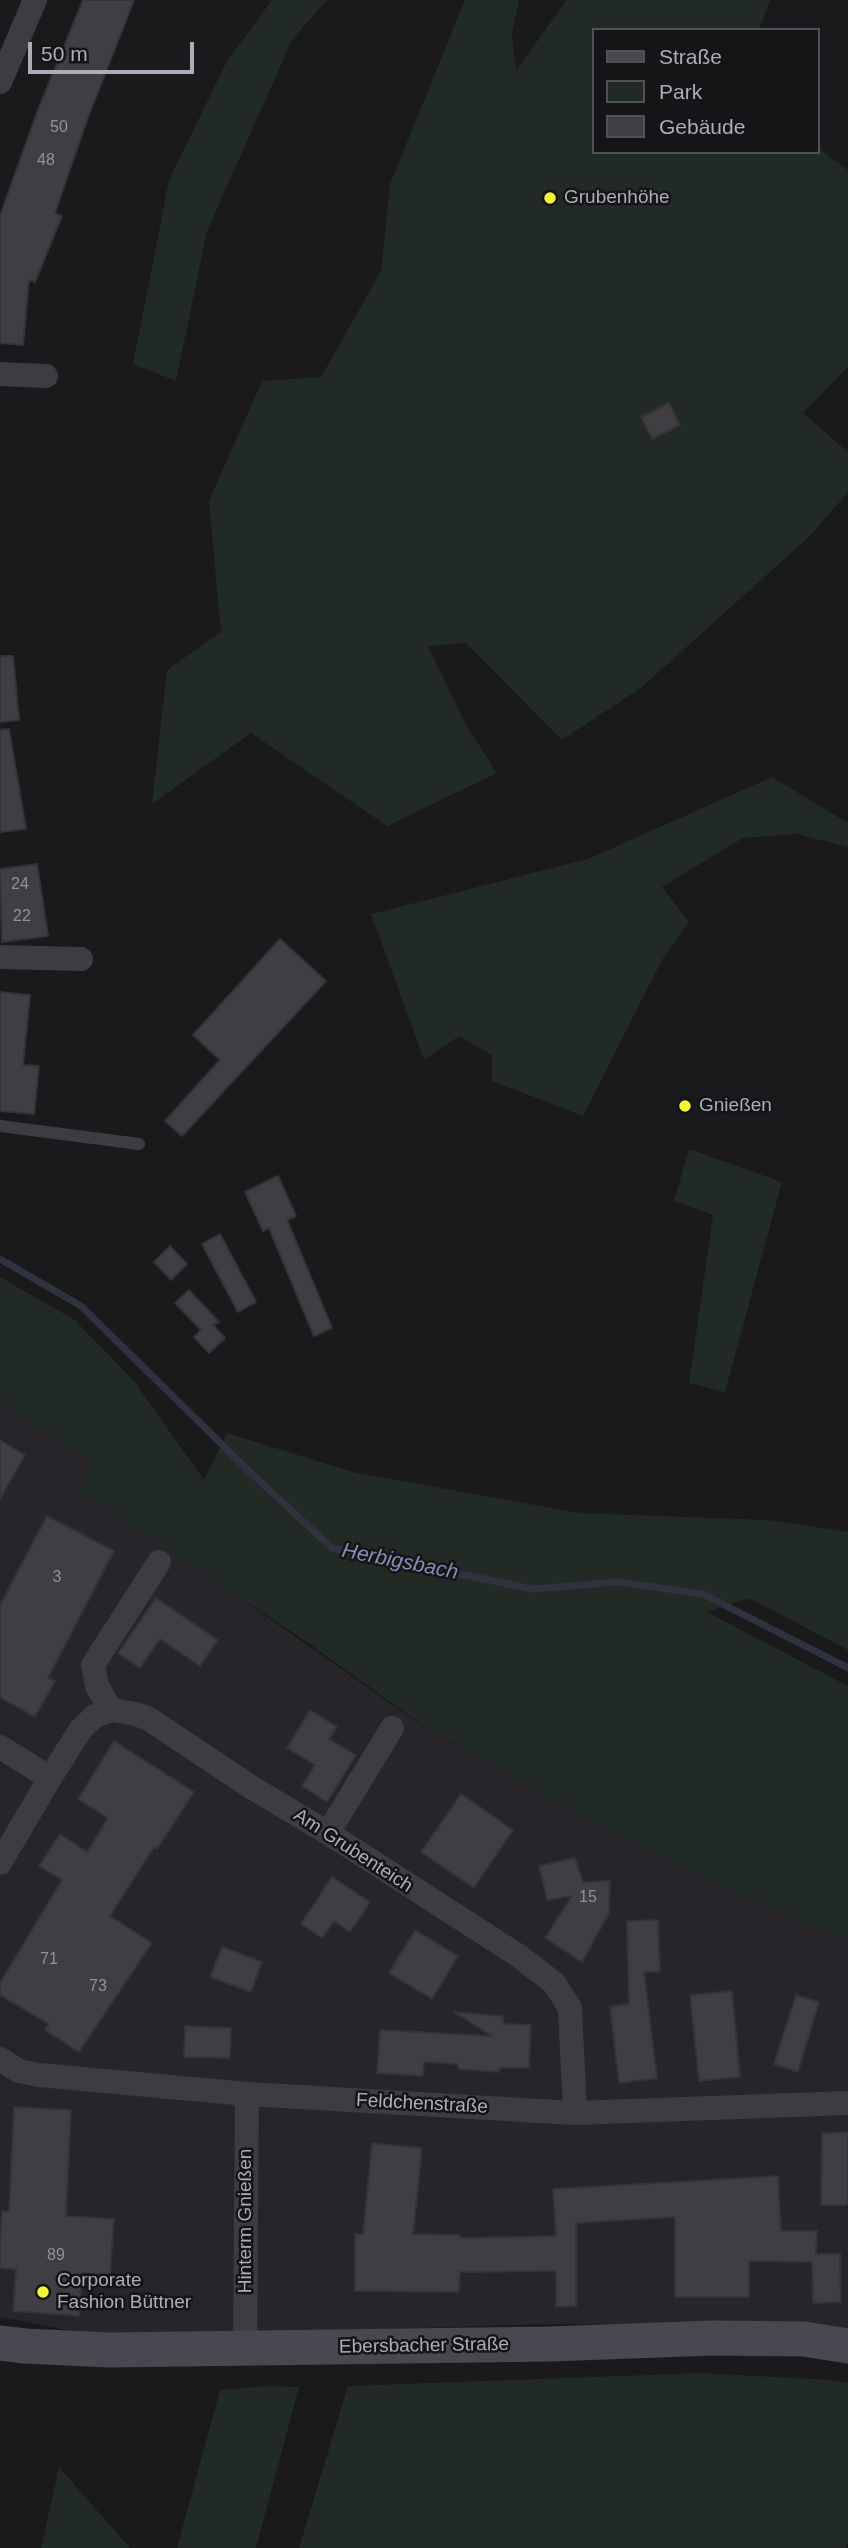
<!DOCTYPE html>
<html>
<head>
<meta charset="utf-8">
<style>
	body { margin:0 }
	#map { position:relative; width:848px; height:2548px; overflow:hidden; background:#1a191c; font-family:Arial,sans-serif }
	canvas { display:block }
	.legend { position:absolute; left:592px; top:28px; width:228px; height:126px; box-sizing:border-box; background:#151417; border:2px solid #515159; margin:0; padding:9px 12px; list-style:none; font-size:21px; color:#acacbb }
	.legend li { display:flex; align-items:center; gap:14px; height:35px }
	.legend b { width:35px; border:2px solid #515159 }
	.scale { position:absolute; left:28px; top:42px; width:166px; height:32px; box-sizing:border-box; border:4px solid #acacbb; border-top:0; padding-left:9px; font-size:21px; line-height:24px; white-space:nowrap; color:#acacbb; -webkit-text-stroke:5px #151417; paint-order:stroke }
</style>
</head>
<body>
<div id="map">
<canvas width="848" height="2548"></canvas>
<ul class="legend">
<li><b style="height:9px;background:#494851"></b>Straße</li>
<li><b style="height:19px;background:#212a25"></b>Park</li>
<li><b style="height:19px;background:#403e43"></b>Gebäude</li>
</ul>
<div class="scale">50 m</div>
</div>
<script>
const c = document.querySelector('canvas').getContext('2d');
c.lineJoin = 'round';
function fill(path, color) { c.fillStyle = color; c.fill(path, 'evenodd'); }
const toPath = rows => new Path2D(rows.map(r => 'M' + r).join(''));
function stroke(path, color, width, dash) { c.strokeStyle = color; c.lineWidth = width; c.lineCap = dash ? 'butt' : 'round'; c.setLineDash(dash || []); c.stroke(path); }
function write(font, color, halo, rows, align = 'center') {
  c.font = font + ' Arial,sans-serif'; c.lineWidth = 5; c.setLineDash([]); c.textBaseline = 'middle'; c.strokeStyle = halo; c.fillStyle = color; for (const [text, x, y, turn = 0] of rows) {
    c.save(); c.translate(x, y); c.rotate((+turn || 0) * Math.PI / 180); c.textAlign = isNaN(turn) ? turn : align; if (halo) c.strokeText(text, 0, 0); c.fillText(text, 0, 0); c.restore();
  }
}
const built = toPath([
	[0,1402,94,1465,81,1491,170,1549,420,1724,588,1820,723,1888,848,1942,848,2334,792,2327,551,2324,103,2337,0,2317]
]);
const green = toPath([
	[272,0,327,0,292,40,207,231,176,381,133,364,169,180,227,61],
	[465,0,519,0,512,33,516,70,567,0,770,0,759,30,594,30,594,152,818,152,818,148,848,170,848,367,803,413,848,452,848,492,810,536,642,687,562,740,466,643,428,646,466,725,497,773,387,826,251,733,152,804,167,670,221,632,209,501,262,381,321,377,381,271,390,184],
	[772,777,848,823,848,847,797,834,743,838,662,887,689,922,662,960,583,1116,492,1081,492,1055,459,1036,424,1060,371,914,588,859],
	[689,1149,782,1182,725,1392,689,1383,713,1215,674,1201],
	[0,1277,75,1320,134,1381,204,1480,227,1433,353,1472,579,1513,768,1520,848,1532,848,1650,749,1598,707,1612,848,1686,848,1942,723,1888,588,1820,421,1724,311,1645,80,1491,94,1465,0,1402],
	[701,2373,831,2380,848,2383,848,2540,846,2548,299,2548,348,2386],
	[269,2386,299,2387,256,2548,177,2548,220,2390],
	[59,2467,130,2548,41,2548]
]);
const stream = toPath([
	[0,1259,81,1306,252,1474,332,1548,533,1589,619,1582,703,1594,848,1668]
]);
const building = toPath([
	[83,0,134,0,87,120,55,213,62,216,35,282,29,280,23,345,0,343,0,216,38,110,83,0],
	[669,403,680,425,652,439,641,417,669,403],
	[0,656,13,656,19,720,0,722,0,656],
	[9,729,26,829,0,832,0,730,9,729],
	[37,864,48,936,2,942,0,869,37,864],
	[280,939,326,981,182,1136,165,1121,220,1060,193,1035,280,939],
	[0,992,30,995,23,1065,39,1066,34,1114,0,1111,0,992],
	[278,1176,296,1216,287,1220,332,1328,314,1336,269,1228,263,1231,245,1192,278,1176],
	[220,1234,256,1302,238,1312,202,1244,220,1234],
	[170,1246,187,1264,171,1280,154,1262,170,1246],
	[189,1290,219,1322,213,1325,225,1338,209,1353,194,1337,201,1330,175,1303,189,1290],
	[0,1440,25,1455,0,1499,0,1440],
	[47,1516,114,1551,48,1678,55,1681,35,1717,0,1697,0,1605,47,1516],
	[156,1598,218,1640,200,1666,160,1639,140,1668,118,1653,156,1598],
	[310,1710,337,1727,329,1739,356,1755,327,1802,302,1786,315,1765,287,1748,310,1710],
	[114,1741,194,1792,157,1849,154,1847,110,1916,152,1943,79,2052,45,2030,49,2024,0,1995,0,1983,62,1880,39,1866,60,1834,87,1852,108,1818,78,1799,114,1741],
	[461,1794,513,1830,474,1888,421,1852,461,1794],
	[575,1858,583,1882,610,1881,609,1913,582,1962,545,1938,572,1896,547,1900,539,1866,575,1858],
	[332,1877,370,1902,350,1932,334,1921,322,1938,301,1924,332,1877],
	[658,1920,660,1972,644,1972,657,2078,619,2083,610,2007,629,2004,627,1921,658,1920],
	[415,1930,458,1956,432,1999,389,1973,415,1930],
	[222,1947,262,1962,251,1992,210,1977,222,1947],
	[732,1991,740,2077,699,2081,690,1995,732,1991],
	[796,1995,819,2002,798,2072,774,2064,796,1995],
	[454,2012,503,2016,503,2024,531,2025,529,2068,500,2068,499,2072,458,2069,458,2064,424,2062,423,2076,377,2073,380,2030,492,2036,454,2012],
	[185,2026,231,2028,230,2058,184,2057,185,2026],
	[14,2107,71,2110,66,2216,114,2219,110,2275,82,2273,79,2316,13,2311,16,2269,0,2268,0,2245,2,2211,9,2212,14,2107],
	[848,2132,848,2205,821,2205,822,2133,848,2132],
	[372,2143,422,2148,413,2234,460,2235,460,2238,556,2236,553,2189,778,2176,781,2231,817,2231,816,2254,840,2254,841,2302,813,2303,812,2262,749,2261,749,2297,675,2297,675,2217,576,2223,576,2306,556,2307,556,2271,460,2272,459,2292,355,2291,355,2234,363,2234,372,2143]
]);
const lane = toPath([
	[0,1126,139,1144]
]);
const street = toPath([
	[0,82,35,0],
	[0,374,46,376],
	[0,957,81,959],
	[111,1710,97,1686,93,1665,159,1562],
	[0,1747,50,1778,0,1863],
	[50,1778,81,1729,95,1716,111,1710,136,1714,149,1719,251,1787,328,1833,519,1956,554,1983,570,2008,575,2113],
	[328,1833,392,1728],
	[0,2059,19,2071,39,2075,247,2094,575,2113,848,2103],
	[245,2348,247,2094]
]);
const secondary = toPath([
	[0,2343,25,2346,110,2350,551,2344,713,2338,804,2339,848,2346]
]);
const markers = [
	[550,198,7,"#f4f339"],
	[685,1106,7,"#f4f339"],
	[43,2292,7,"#f4f339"]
];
const numberNames = [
	["50",59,128],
	["48",46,161],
	["24",20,885],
	["22",22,917],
	["3",57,1578],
	["15",588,1898],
	["71",49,1960],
	["73",98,1987],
	["89",56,2256]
];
const poiNames = [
	["Grubenhöhe",564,198],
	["Gnießen",699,1106],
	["Corporate",57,2281],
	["Fashion Büttner",57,2303]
];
const streetNames = [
	["Am Grubenteich",353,1851,33],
	["Feldchenstraße",422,2104,3],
	["Hinterm Gnießen",246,2221,-90],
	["Ebersbacher Straße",424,2346,-1]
];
const waterNames = [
	["Herbigsbach",400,1562,11]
];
fill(built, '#272529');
fill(green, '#212a25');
stroke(stream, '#2f3340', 7);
fill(building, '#403e43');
stroke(building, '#353338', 2);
stroke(lane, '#3d3c43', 12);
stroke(street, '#3d3c43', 24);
stroke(secondary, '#494851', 35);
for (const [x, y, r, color] of markers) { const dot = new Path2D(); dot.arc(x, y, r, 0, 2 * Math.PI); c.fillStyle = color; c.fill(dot); stroke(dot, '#151417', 2.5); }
write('16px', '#91909d', null, numberNames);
write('19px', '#acacbb', '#151417', poiNames, 'left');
write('19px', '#acacbb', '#151417', streetNames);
write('italic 21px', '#838eb6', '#151417', waterNames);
</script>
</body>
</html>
